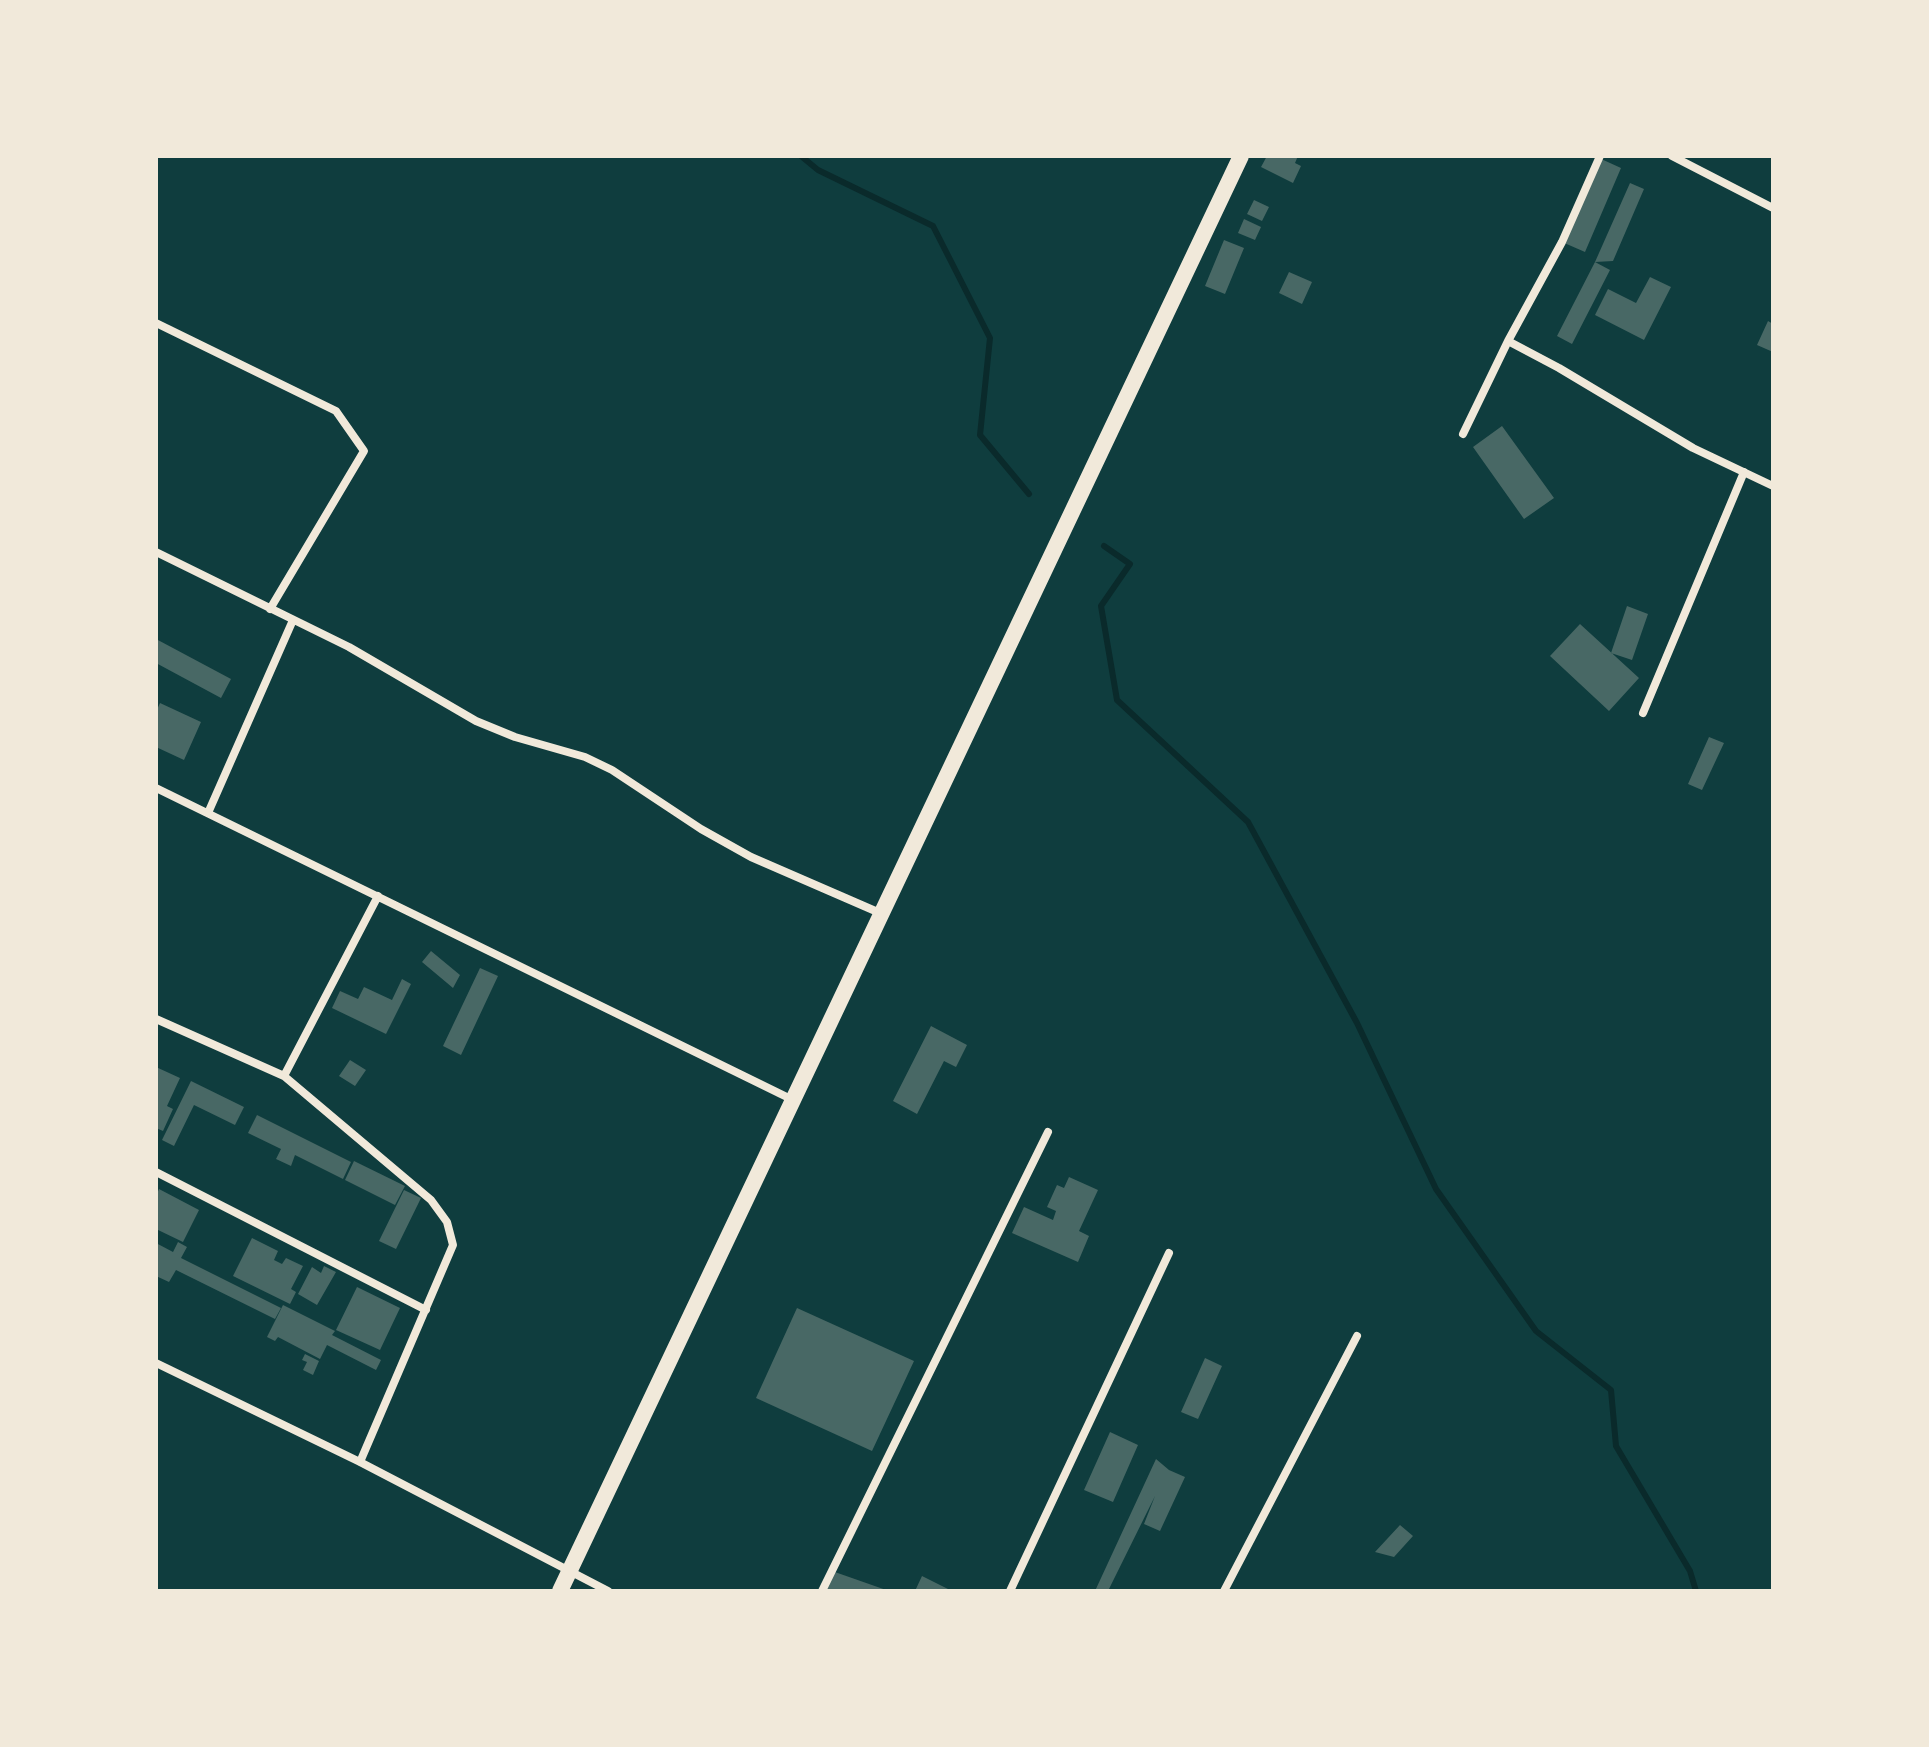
<!DOCTYPE html>
<html>
<head>
<meta charset="utf-8">
<style>
	body { margin:0 }
	#map { position:relative; width:1929px; height:1747px; overflow:hidden; background:#0f3d3e; font-family:"PT Serif",serif }
	canvas { display:block }
	.frame { position:absolute; inset:0; border:158px solid #f1e9da; pointer-events:none }
</style>
</head>
<body>
<div id="map">
<canvas width="1929" height="1747"></canvas>
<div class="frame"></div>
</div>
<script>
const c = document.querySelector('canvas').getContext('2d');
c.lineJoin = 'round';
const toPath = rows => new Path2D(rows.map(r => 'M' + r).join(''));
function stroke(path, color, width, dash) { c.strokeStyle = color; c.lineWidth = width; c.lineCap = dash ? 'butt' : 'round'; c.setLineDash(dash || []); c.stroke(path); }
function fill(path, color) { c.fillStyle = color; c.fill(path, 'evenodd'); }
const stream = toPath([
	[801,156,818,170,933,226,990,338,980,435,1029,494],
	[1104,546,1130,564,1101,606,1117,700,1248,822,1357,1023,1436,1189,1536,1331,1611,1390,1616,1446,1690,1571,1696,1591]
]);
const building = toPath([
	[1267,156,1298,156,1295,163,1301,166,1293,183,1261,167],
	[1599,158,1621,168,1585,252,1562,242],
	[1630,183,1644,189,1613,261,1595,262],
	[1254,200,1269,207,1262,221,1247,214],
	[1244,219,1261,227,1255,240,1238,233],
	[1224,240,1244,248,1225,294,1205,286],
	[1595,262,1610,270,1572,344,1557,336],
	[1289,272,1312,282,1302,304,1279,293],
	[1650,277,1671,287,1644,340,1595,315,1608,289,1636,303],
	[1768,321,1773,324,1773,352,1757,345],
	[1502,426,1554,498,1524,519,1473,447],
	[1627,606,1648,614,1632,660,1611,653],
	[1580,624,1639,678,1609,711,1550,656],
	[156,639,231,679,221,698,156,663],
	[160,703,201,722,184,760,156,747,156,712],
	[1709,737,1724,743,1702,790,1688,784],
	[431,951,460,975,453,988,422,962],
	[480,968,498,976,461,1055,443,1046],
	[402,979,411,984,386,1034,332,1008,340,991,358,999,364,987,392,1000],
	[931,1026,967,1045,956,1067,944,1061,917,1114,893,1101],
	[350,1060,366,1070,355,1086,339,1076],
	[156,1067,180,1078,167,1106,173,1109,163,1131,156,1128],
	[191,1081,244,1107,235,1125,194,1105,174,1146,162,1140],
	[257,1115,351,1162,343,1179,295,1155,291,1166,276,1159,281,1149,248,1133],
	[354,1161,405,1186,395,1205,345,1180],
	[1069,1177,1098,1190,1079,1231,1089,1236,1078,1262,1012,1233,1024,1207,1053,1220,1056,1211,1047,1207,1057,1185,1064,1188],
	[159,1189,199,1210,183,1242,156,1229,156,1196],
	[404,1190,421,1198,396,1249,379,1241],
	[252,1238,278,1251,274,1260,282,1264,286,1258,303,1266,291,1289,296,1292,290,1304,233,1276],
	[178,1242,187,1247,181,1258,281,1308,275,1319,176,1270,169,1282,156,1276,156,1243,173,1252],
	[324,1266,336,1272,317,1305,298,1294,312,1267,321,1273],
	[357,1287,400,1308,380,1350,336,1330],
	[283,1305,335,1331,332,1335,381,1360,376,1370,327,1345,320,1359,278,1337,275,1341,267,1337],
	[797,1308,914,1361,872,1451,756,1398],
	[305,1354,319,1361,313,1375,303,1370,307,1362,302,1360],
	[1205,1358,1222,1366,1198,1419,1181,1412],
	[1110,1432,1138,1445,1113,1502,1084,1490],
	[1156,1459,1169,1470,1185,1477,1160,1531,1144,1524,1155,1496,1108,1591,1095,1591],
	[1400,1525,1413,1536,1394,1557,1375,1552],
	[832,1571,889,1591,825,1591],
	[922,1576,952,1591,915,1591]
]);
const minor = toPath([
	[1672,156,1773,208],
	[156,323,336,411,364,451,270,609],
	[1508,341,1559,368,1693,448,1773,486],
	[1463,434,1508,341,1562,242,1600,156],
	[156,552,349,647,476,721,515,737,585,757,612,770,701,829,751,857,880,913],
	[1643,713,1744,472],
	[156,788,793,1100],
	[208,813,293,620],
	[156,1019,284,1076,431,1200,447,1222,453,1245,360,1462],
	[284,1076,378,896],
	[156,1172,426,1310],
	[156,1363,360,1462,608,1591],
	[822,1591,1048,1132],
	[1010,1591,1169,1253],
	[1224,1591,1357,1336]
]);
const primary = toPath([
	[560,1591,1241,156]
]);
stroke(stream, '#0a2a2b', 6);
fill(building, '#486865');
stroke(minor, '#f1e9da', 8);
stroke(primary, '#f1e9da', 16);
</script>
</body>
</html>
